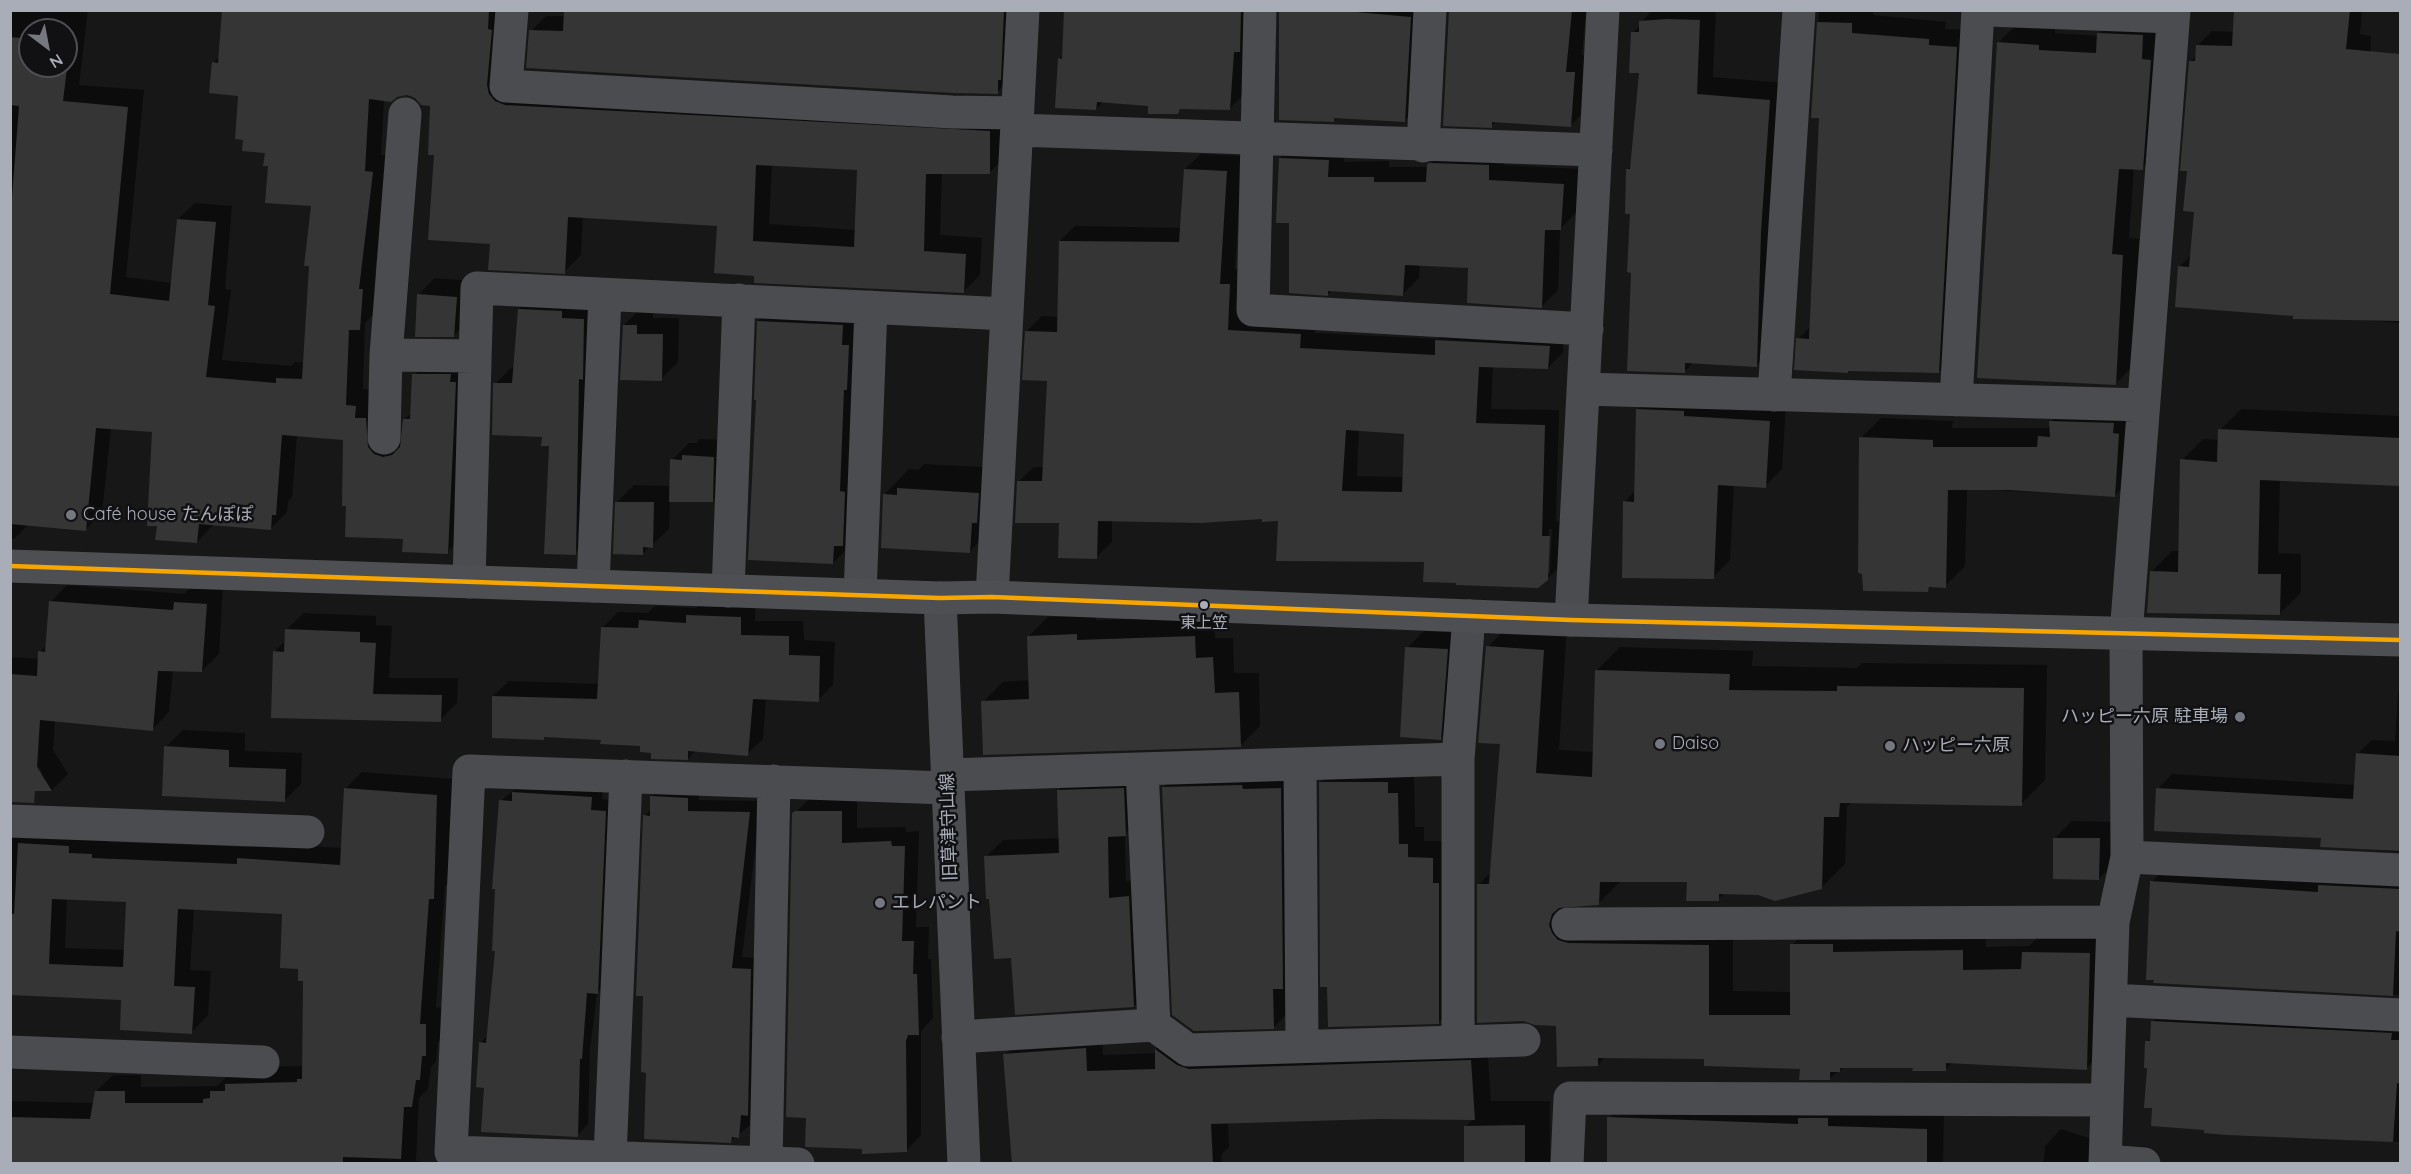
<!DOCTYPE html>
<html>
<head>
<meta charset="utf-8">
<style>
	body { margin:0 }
	#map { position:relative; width:2411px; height:1174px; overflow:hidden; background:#171717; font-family:Quicksand,sans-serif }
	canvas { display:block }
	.frame { position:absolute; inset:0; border:12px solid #a8adb8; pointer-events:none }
	.north { position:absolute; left:18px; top:18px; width:60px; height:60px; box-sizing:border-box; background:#111113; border:2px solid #4d4f55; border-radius:50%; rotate:148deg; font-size:16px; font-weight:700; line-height:24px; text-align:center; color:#a8adb8 }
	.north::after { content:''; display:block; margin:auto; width:21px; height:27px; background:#757880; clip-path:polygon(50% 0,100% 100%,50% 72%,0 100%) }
</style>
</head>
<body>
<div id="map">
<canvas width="2411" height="1174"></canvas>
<div class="frame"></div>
<div class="north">N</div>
</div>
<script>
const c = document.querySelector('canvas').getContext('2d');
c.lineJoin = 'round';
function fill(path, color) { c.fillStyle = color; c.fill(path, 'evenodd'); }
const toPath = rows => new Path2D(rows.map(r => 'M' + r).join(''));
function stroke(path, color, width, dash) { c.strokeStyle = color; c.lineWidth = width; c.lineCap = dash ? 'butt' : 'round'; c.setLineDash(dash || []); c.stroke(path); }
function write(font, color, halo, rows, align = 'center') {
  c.font = font + ' Quicksand,"Noto Sans JP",sans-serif'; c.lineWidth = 5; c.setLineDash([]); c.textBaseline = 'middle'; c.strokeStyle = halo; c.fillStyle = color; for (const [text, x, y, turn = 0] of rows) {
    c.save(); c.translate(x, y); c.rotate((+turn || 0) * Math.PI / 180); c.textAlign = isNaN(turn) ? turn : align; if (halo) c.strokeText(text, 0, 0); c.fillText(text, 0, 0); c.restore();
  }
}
const shadow = toPath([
	[10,10,88,10,79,85,144,90,126,277,172,283,178,219,195,203,232,206,225,289,231,290,222,360,291,366,295,362,305,363,312,205,270,165,266,151,244,139,240,94,213,63,220,56,223,10,504,10,505,76,1006,115,1006,156,989,173,942,172,940,235,982,238,980,275,963,292,756,275,718,224,583,216,581,255,564,272,492,242,436,154,431,104,407,94,384,100,381,155,390,155,375,273,379,273,376,312,365,323,363,389,373,389,391,437,403,440,405,419,412,412,414,375,431,358,467,358,464,536,447,553,404,537,345,439,297,435,292,497,288,501,287,512,270,529,214,524,197,542,158,525,154,431,111,428,102,513,85,530,29,524,14,539,10,539],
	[30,30,66,30,66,66,30,66],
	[772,164,858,169,856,230,769,224],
	[566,10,1013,10,1012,77,997,92,531,31,546,16,566,16],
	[1066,10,1257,10,1247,91,1230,108,1182,108,1177,113,1149,105,1104,101,1096,109,1059,59,1064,54],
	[1280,10,1427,10,1422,103,1405,120,1337,116,1333,120],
	[1450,10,1586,10,1582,55,1591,56,1588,108,1571,125,1496,121,1491,126],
	[1652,10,1716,10,1713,77,1786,83,1773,349,1756,366,1694,362,1684,372,1632,271,1632,213,1627,170,1632,165,1640,72,1633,33],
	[1819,10,1873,10,1873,15,1946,22,1945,29,1973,30,1955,355,1938,372,1850,370,1848,372,1798,339,1812,325,1821,117,1812,116],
	[2236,10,2362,10,2360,34,2371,36,2368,166,2391,167,2400,97,2400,323,2294,314,2179,267,2191,255,2196,211,2188,169,2190,62,2197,55,2197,46,2212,31,2234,32],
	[2115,16,2159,18,2159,151,2142,168,2134,168,2129,238,2139,239,2132,367,2115,384,1998,43,2015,26,2055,28,2055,33,2098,36],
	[1296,142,1344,144,1344,162,1389,161,1389,167,1428,167,1444,148,1505,150,1504,165,1579,169,1576,213,1560,229,1558,290,1542,306,1470,267,1420,264,1419,278,1403,294,1332,290,1328,294,1290,222,1280,158],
	[1201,154,1242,156,1235,269,1244,269,1242,315,1315,319,1315,333,1438,339,1452,325,1564,331,1563,352,1548,368,1493,366,1491,409,1559,410,1556,521,1565,522,1563,563,1547,579,1425,561,1279,519,1263,518,1112,519,1112,542,1096,557,1018,482,1034,467,1044,467,1048,380,1026,332,1042,316,1058,317,1060,241,1075,226,1182,228,1185,169],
	[1359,430,1405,432,1404,477,1357,476],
	[1549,529,1552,529,1550,573,1547,573],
	[435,278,473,281,470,318,453,336,418,295],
	[536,292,601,303,592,536,575,553,551,444,495,384,512,367,515,367,519,309],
	[778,301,863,305,853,543,833,563,758,398,758,321],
	[641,308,653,309,653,318,679,318,678,362,661,379,624,325],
	[1654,393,1786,405,1782,469,1765,486,1734,485,1730,560,1713,577,1624,502,1635,491,1637,410],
	[2071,402,2132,414,2134,476,2114,496,1967,489,1965,566,1945,586,1932,586,1927,591,1861,438,1881,418,1953,421,1952,428,2048,428,2051,422],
	[2241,409,2400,416,2400,485,2280,479,2278,553,2301,554,2301,593,2279,614,2151,572,2172,551,2180,551,2182,460,2203,439,2219,440,2220,430],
	[700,439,731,440,729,484,712,501,670,500,669,529,642,554,617,502,634,485,671,486,672,460,689,443,696,443],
	[924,464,1003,468,994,527,969,552,884,495,909,469,918,470],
	[67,585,184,594,192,586,223,588,219,654,202,671,173,670,169,712,153,729,55,720,53,750,68,774,52,790,10,788,10,657,39,659,40,652,47,645,51,602],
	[34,760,43,774,39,774],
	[703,601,756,602,755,621,803,621,804,640,835,642,833,685,818,700,766,698,763,739,747,754,696,750,688,759,652,751,642,745,602,739,547,735,543,739,493,696,509,681,599,684,603,627,618,612,648,613,655,606,696,608],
	[304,613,376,616,376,625,392,626,389,678,458,678,457,703,440,720,272,717,274,652,286,640,286,630],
	[1096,615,1096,620,1215,617,1215,638,1233,638,1234,673,1259,673,1260,726,1240,746,983,702,1003,682,1030,680,1028,637,1048,617],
	[1511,623,1567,627,1559,750,1594,752,1596,671,1620,647,1753,651,1752,666,1857,668,1862,663,2047,665,2045,780,2021,804,1852,802,1847,807,1845,864,1821,888,1758,893,1725,892,1718,900,1688,880,1621,881,1598,904,1574,905,1575,909,1733,921,1733,991,1792,992,1792,945,1815,921,1986,927,1986,947,2029,946,2047,929,2113,930,2110,1045,2086,1068,1953,1062,1945,1070,1914,1066,1844,1067,1829,1079,1801,1068,1706,1057,1605,1057,1598,1065,1558,1025,1478,885,1491,872,1502,742,1488,647],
	[1424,631,1464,633,1457,722,1440,739,1407,648],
	[2400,690,2400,852,2322,846,2323,837,2158,789,2172,774,2356,785,2357,754,2372,740,2395,741,2398,693],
	[183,730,245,733,245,751,302,753,301,784,284,801,166,747],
	[1337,766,1414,776,1415,827,1424,827,1424,841,1450,841,1456,1005,1439,1022,1329,985,1320,783],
	[1180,771,1297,772,1290,1011,1274,1027,1163,788],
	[362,772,453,779,450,881,445,886,436,1008,442,1007,442,1038,438,1042,436,1062,431,1067,428,1089,419,1098,416,1161,430,1164,10,1164,10,1101,94,1103,96,1091,113,1075,141,1075,141,1087,217,1086,229,1075,243,1067,303,1066,304,980,283,913,194,909,190,970,211,971,208,1015,192,1032,123,999,10,994,10,829,108,838,108,842,250,847,255,842,341,848,345,789],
	[67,899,128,901,125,950,65,948],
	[1141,772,1143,817,1125,834,1126,881,1146,880,1151,989,1134,1006,1012,956,986,857,1003,840,1060,838,1058,791,1075,774],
	[525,781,603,786,602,799,616,801,609,981,597,993,590,1049,588,1124,577,1136,485,1086,480,1043,489,1034,497,950,501,801],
	[663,785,699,787,699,800,761,801,742,957,762,958,750,1125,731,1141,648,1071,645,816,651,809,651,797],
	[857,797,857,828,906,827,906,832,919,831,916,927,929,927,928,959,931,959,933,1018,921,1031,921,1135,906,1151,864,1148,808,1117,794,814,809,799],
	[2072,821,2116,822,2116,861,2099,879,2055,838],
	[2166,867,2400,874,2400,995,2155,982,2152,882],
	[2167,1007,2400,1019,2400,1142,2206,1128,2154,1107,2147,1042,2152,1037,2152,1022],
	[1102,1032,1103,1055,1156,1053,1156,1049,1172,1033,1487,1044,1491,1101,1550,1101,1550,1164,1466,1164,1466,1126,1473,1119,1378,1117,1228,1122,1229,1147,1222,1154,1221,1164,1014,1164,1005,1055,1021,1038],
	[1626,1101,1944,1112,1943,1164,1608,1164,1609,1118],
	[2061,1129,2098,1141,2098,1164,2041,1164,2044,1160,2045,1146]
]);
const building = toPath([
	[222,10,489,10,488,29,492,30,487,85,489,94,495,101,505,105,990,131,990,174,926,174,924,251,966,254,964,293,754,283,754,276,714,273,717,226,568,217,565,274,488,270,490,244,428,240,434,155,428,155,430,106,421,105,415,98,407,95,397,97,391,102,369,99,365,171,373,172,359,289,363,289,360,330,349,330,346,405,356,406,355,418,366,418,368,447,374,454,383,457,392,455,400,447,403,419,410,419,412,374,451,374,450,382,456,382,448,554,402,552,403,539,345,537,346,506,342,506,343,440,282,435,276,515,272,515,271,530,199,524,197,543,155,540,157,526,147,526,152,432,96,428,86,531,10,524,10,223,19,106,10,105,10,37,30,39,30,66,66,66,66,42,70,43,63,101,128,107,110,294,169,301,177,219,216,222,208,305,215,306,206,377,276,383,276,378,302,379,309,266,304,266,311,206,265,203,268,166,263,166,265,153,242,151,243,140,235,139,238,96,209,93,212,62,218,63],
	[756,165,857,170,854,247,753,241],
	[564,10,1004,10,1001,80,998,80,998,94,953,93,526,68,529,30,563,31],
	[1064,10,1241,10,1240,52,1234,52,1230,110,1180,109,1178,114,1148,114,1148,106,1097,102,1096,110,1055,108,1058,58,1062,59],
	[1279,10,1334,10,1411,17,1405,122,1334,118,1334,122,1279,120],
	[1449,10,1572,10,1566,72,1575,72,1571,127,1492,122,1492,128,1443,126],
	[2234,10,2350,10,2346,49,2400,54,2400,321,2293,319,2293,316,2175,307,2178,266,2189,267,2194,212,2183,211,2187,171,2180,171,2189,61,2195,61,2196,45,2232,46],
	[1667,19,1700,20,1697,94,1770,100,1761,232,1757,367,1685,363,1685,373,1627,371,1631,273,1627,272,1630,214,1625,214,1626,169,1630,169,1639,73,1629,73,1631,32,1639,32,1639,21],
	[1817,22,1852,23,1852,33,1929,39,1929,45,1957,47,1939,373,1848,371,1848,373,1794,370,1796,338,1809,339,1819,118,1811,118],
	[2097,33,2143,35,2142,59,2151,60,2143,170,2119,169,2112,254,2123,255,2116,385,1977,378,1997,42,2039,45,2039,50,2096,53],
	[1279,158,1329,160,1328,177,1374,177,1374,182,1426,182,1427,164,1430,163,1489,165,1489,180,1564,184,1561,230,1545,230,1542,308,1467,303,1468,268,1405,265,1403,296,1328,291,1328,296,1289,293,1289,223,1276,223],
	[1184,169,1227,171,1220,284,1230,284,1228,330,1301,334,1300,348,1435,355,1435,340,1550,346,1548,369,1479,367,1476,423,1545,425,1542,536,1550,536,1548,580,1538,588,1456,585,1456,583,1423,582,1424,562,1276,561,1278,521,1262,522,1262,519,1201,523,1098,521,1097,559,1058,558,1059,523,1015,523,1017,481,1042,481,1047,381,1022,380,1025,331,1057,332,1059,241,1179,242],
	[1346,430,1404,434,1402,492,1342,491],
	[417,294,457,297,454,337,415,337],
	[518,309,562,311,562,318,584,319,583,380,579,379,576,555,544,554,549,446,541,446,542,437,492,435,493,383,512,383],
	[757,321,843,325,842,345,849,345,847,390,844,390,840,491,845,492,843,546,834,546,833,564,748,560,756,400,754,400],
	[623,325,637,325,637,334,663,334,662,381,620,380],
	[1636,409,1684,411,1684,416,1770,421,1766,488,1718,485,1714,579,1622,578,1623,501,1634,502],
	[2049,421,2114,423,2113,433,2119,434,2115,497,2009,490,1948,490,1946,588,1929,587,1928,592,1863,591,1862,574,1858,573,1859,437,1933,440,1933,447,2037,447,2038,436,2050,437],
	[2218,429,2400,438,2400,486,2260,480,2258,574,2281,574,2280,615,2147,613,2150,571,2178,572,2180,459,2217,462],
	[682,455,714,457,713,502,669,502,670,459,682,460],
	[897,488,979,493,977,523,972,523,970,553,881,548,883,494,897,495],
	[615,502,654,502,653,548,643,547,643,555,613,554],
	[49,601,173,610,174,602,207,604,202,672,158,671,153,731,40,720,37,767,52,791,35,791,34,803,10,802,10,674,37,676,38,651,45,652],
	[686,615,741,617,741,635,789,636,789,655,820,656,819,702,753,699,748,756,688,751,688,760,651,759,651,753,640,752,640,746,600,744,601,740,544,737,544,740,492,738,492,696,597,699,601,627,638,628,639,620,686,623],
	[285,629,360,632,360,642,376,643,373,694,442,695,441,722,271,718,273,651,284,652],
	[1077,634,1077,640,1195,636,1196,658,1213,657,1215,693,1239,692,1241,747,983,755,981,701,1029,699,1027,636],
	[1486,646,1544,650,1536,773,1592,777,1595,670,1730,674,1729,690,1837,691,1837,686,2024,688,2022,806,1840,803,1839,817,1824,817,1822,889,1775,901,1758,895,1719,894,1719,901,1686,901,1687,882,1600,882,1599,905,1559,908,1552,914,1549,925,1552,933,1558,940,1568,943,1709,945,1709,1015,1790,1015,1790,944,1833,944,1833,952,1963,950,1963,970,2021,969,2022,952,2090,953,2087,1070,1946,1063,1946,1071,1912,1071,1913,1068,1840,1068,1840,1072,1830,1072,1830,1080,1799,1080,1800,1069,1704,1066,1704,1059,1598,1058,1598,1066,1557,1067,1556,1026,1535,1025,1523,1021,1477,1023,1477,884,1489,884,1500,744,1478,743],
	[1405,647,1448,649,1441,740,1400,737],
	[164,746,229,750,229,767,286,769,285,802,162,796],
	[2356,753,2400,756,2400,851,2320,847,2321,838,2154,831,2156,788,2353,799],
	[1319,782,1388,782,1388,793,1398,793,1399,844,1408,844,1408,857,1433,858,1433,883,1439,883,1439,1024,1328,1027,1327,987,1320,987],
	[1242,785,1243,789,1281,788,1283,989,1273,989,1274,1029,1194,1031,1172,1015,1162,787],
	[344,788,437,795,434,899,429,899,420,1024,426,1024,426,1056,422,1056,420,1080,416,1080,412,1107,404,1107,401,1159,343,1157,343,1164,10,1162,10,1117,90,1119,95,1091,125,1091,125,1103,203,1103,203,1099,210,1098,210,1091,225,1091,225,1084,297,1082,297,1079,302,1079,303,981,298,981,298,969,280,968,282,914,178,909,174,986,195,987,192,1034,120,1030,121,1000,10,995,10,914,14,914,18,843,69,846,69,853,92,854,92,858,237,864,237,858,340,865],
	[52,899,126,902,123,967,49,964],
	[1124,788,1126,836,1108,837,1109,898,1129,896,1134,1007,1015,1015,1011,958,994,959,989,899,986,899,984,856,1059,853,1057,790],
	[512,792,592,797,591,810,606,811,598,994,587,993,582,1059,580,1059,578,1137,481,1132,484,1088,476,1087,479,1042,486,1043,495,951,492,951,495,889,492,889,499,800,512,801],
	[650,796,688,798,688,811,750,812,732,968,751,969,748,1116,741,1115,739,1138,732,1137,731,1143,644,1139,646,1073,641,1072,643,996,636,996,643,815,650,816],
	[795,811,842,811,842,843,891,841,892,846,905,846,902,941,914,941,913,974,917,974,919,1035,908,1035,906,1041,907,1152,862,1154,862,1149,805,1147,806,1118,786,1117,792,813],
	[2053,838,2100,838,2099,880,2053,879],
	[2150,881,2318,892,2318,885,2400,889,2400,932,2396,931,2393,996,2153,983,2154,980,2146,980],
	[2151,1021,2392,1033,2391,1040,2400,1040,2400,1084,2397,1083,2393,1142,2227,1135,2204,1133,2204,1130,2151,1126,2152,1108,2144,1108,2147,1068,2144,1068,2145,1041,2150,1041],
	[1086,1048,1087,1071,1155,1069,1155,1049,1177,1065,1189,1069,1471,1060,1475,1120,1378,1119,1211,1124,1213,1164,1012,1164,1003,1054],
	[1607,1117,1798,1124,1798,1118,1828,1118,1828,1126,1927,1129,1927,1164,1607,1164],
	[1525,1125,1525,1164,1464,1164,1464,1126]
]);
const minor = toPath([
	[512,10,506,86,952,112,1017,113],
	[1260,10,1253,310,1587,329],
	[1988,10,2173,17],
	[1017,130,1596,150],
	[1423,146,1430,10],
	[386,355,475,356],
	[1583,389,2143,405],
	[1774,395,1799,10],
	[1956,400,1978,10],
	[384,438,386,355,405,114],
	[469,582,477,288,1007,314],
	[593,586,605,295],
	[728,591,739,300],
	[860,595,871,307],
	[992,597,1023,10],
	[940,598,964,1164],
	[1571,620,1603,10],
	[1300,764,1302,1046],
	[1142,769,1154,1025],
	[947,775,1458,759],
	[10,821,308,832],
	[2127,857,2400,870],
	[1568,924,2113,922],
	[2111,1000,2400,1015],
	[958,1037,1154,1025,1188,1050,1524,1040],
	[1458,1042,1458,759,1469,616],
	[10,1052,263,1062],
	[610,1157,626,776],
	[2105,1161,2144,1164],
	[766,1162,774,781],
	[798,1164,451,1152,469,771,947,788],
	[1567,1164,1570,1098,2107,1100],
	[2105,1164,2113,922,2127,857,2126,635,2174,10]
]);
const major = toPath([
	[10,566,940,598,992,597,1571,620,2400,640]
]);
const bus1 = toPath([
	[10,566,940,598,992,597,1571,620,2400,640]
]);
const markers = [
	[71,515,6,"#757880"],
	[1204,605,5,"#a8adb8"],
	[2240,717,6,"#757880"],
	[1660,744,6,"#757880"],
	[1890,746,6,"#757880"],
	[880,903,6,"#757880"]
];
const busNames = [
	["東上笠",1204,623]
];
const poiNames = [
	["Café house たんぽぽ",83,515],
	["ハッピー六原 駐車場",2228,717,"right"],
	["Daiso",1672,744],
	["ハッピー六原",1902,746],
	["エレパント",892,903]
];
const streetNames = [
	["旧草津守山線",949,827,-92]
];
fill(shadow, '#0007');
fill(building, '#353536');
stroke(minor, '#4b4c50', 33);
stroke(major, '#4d4f52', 33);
stroke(bus1, '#f7a600', 4.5);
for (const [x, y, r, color] of markers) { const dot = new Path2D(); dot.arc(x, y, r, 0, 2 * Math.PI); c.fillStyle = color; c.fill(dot); stroke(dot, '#111113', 2); }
write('16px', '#a8adb8', '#111113', busNames);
write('18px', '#a8adb8', '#111113', poiNames, 'left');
write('18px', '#a8adb8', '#111113', streetNames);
</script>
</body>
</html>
